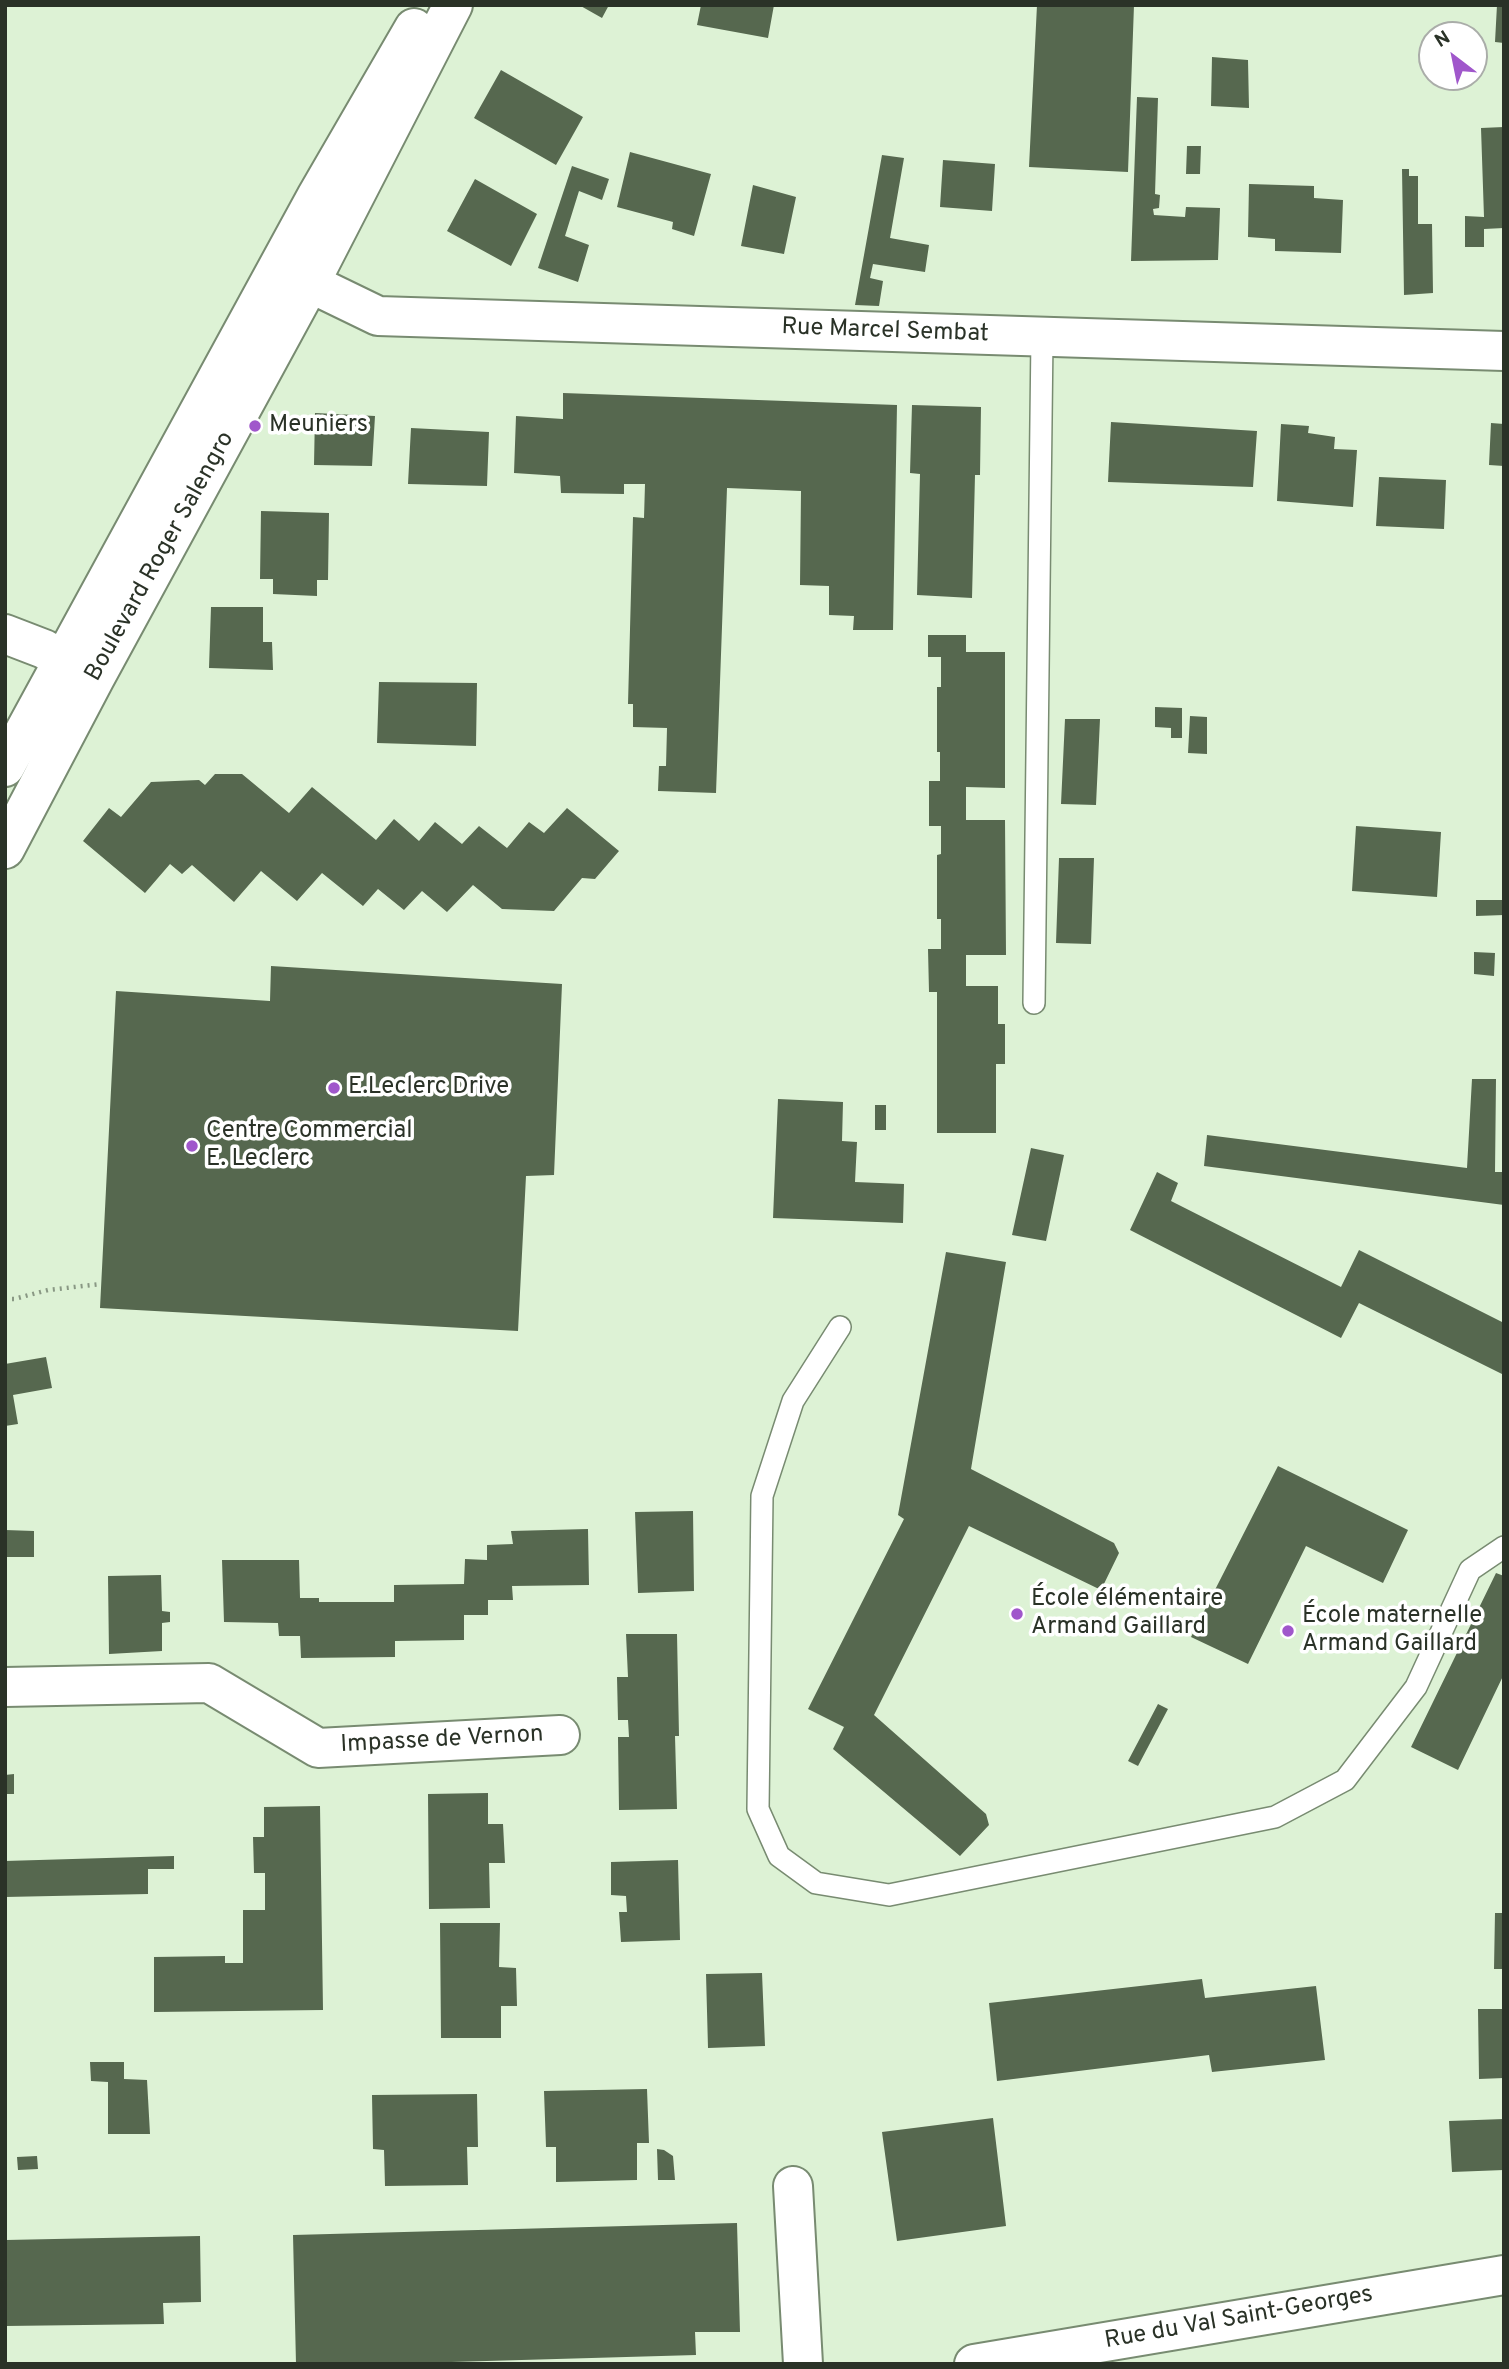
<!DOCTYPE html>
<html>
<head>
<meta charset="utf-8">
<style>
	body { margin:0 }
	#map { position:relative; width:1509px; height:2369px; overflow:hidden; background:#ddf2d5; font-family:Overpass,sans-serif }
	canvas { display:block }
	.frame { position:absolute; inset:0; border:7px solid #2a3227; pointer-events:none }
	.north { position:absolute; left:1418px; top:21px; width:70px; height:70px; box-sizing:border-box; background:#fff; border:2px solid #aaada9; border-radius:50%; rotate:328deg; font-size:19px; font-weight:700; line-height:28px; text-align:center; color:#2a3227 }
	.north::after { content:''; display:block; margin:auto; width:24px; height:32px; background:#a057cb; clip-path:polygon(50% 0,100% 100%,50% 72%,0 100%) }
</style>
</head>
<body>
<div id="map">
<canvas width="1509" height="2369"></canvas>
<div class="frame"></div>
<div class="north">N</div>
</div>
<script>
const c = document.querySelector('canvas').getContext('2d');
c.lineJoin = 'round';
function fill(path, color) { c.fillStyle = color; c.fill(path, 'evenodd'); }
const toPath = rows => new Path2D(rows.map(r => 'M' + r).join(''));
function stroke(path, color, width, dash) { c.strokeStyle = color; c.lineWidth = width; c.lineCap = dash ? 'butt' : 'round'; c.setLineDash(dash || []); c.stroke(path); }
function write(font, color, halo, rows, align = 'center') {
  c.font = font + ' Overpass,sans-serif'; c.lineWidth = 7; c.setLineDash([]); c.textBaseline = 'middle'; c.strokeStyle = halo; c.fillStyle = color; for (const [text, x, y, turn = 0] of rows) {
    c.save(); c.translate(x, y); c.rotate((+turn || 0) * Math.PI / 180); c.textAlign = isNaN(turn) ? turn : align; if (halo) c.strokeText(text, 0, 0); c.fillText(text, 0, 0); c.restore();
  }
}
const building = toPath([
	[579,5,609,5,602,18],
	[701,5,774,5,768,38,697,25],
	[1037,5,1134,5,1128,172,1029,167],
	[1497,5,1504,5,1504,43,1495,42],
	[1212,57,1248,60,1249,108,1211,106],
	[501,70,583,117,556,165,474,118],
	[1137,97,1158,98,1155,194,1160,195,1159,208,1153,209,1154,215,1185,217,1186,207,1220,208,1218,260,1131,261],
	[1504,127,1504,228,1484,229,1484,247,1465,247,1465,216,1484,217,1481,128],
	[1187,146,1201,146,1200,174,1186,174],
	[630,152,711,174,694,236,672,229,673,222,617,207],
	[882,155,904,158,890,238,929,245,925,272,873,264,870,278,883,281,879,306,855,305],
	[943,160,995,164,992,211,940,207],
	[572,166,609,179,602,200,579,191,565,236,589,245,578,282,538,268],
	[1402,169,1409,169,1409,176,1418,176,1418,224,1432,224,1433,293,1404,295],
	[475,179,537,214,511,266,447,231],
	[1249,184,1314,186,1314,198,1343,200,1341,253,1275,251,1275,239,1248,237],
	[753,185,796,197,784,254,741,246],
	[563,393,897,405,893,630,853,630,854,616,829,615,829,586,800,585,801,491,727,488,716,793,658,791,659,766,666,766,667,728,633,727,633,704,628,704,633,517,644,518,645,484,624,484,624,494,561,493,560,476,514,473,516,416,563,419],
	[912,405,981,407,980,475,975,475,972,598,917,595,920,474,910,473],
	[315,413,375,416,372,466,314,465],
	[1111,422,1257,431,1253,487,1108,482],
	[1491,423,1504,424,1504,466,1489,465],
	[1281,424,1309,426,1308,433,1335,437,1334,449,1357,450,1353,507,1277,501],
	[411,428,489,432,487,486,408,484],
	[1379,477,1446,480,1444,529,1376,526],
	[261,511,329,513,328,580,317,580,317,596,273,594,273,579,260,579],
	[211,607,263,607,263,642,272,642,273,670,209,668],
	[928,635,966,635,966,652,1005,652,1005,788,966,787,966,820,1005,820,1006,955,966,955,966,986,998,986,998,1024,1005,1024,1005,1064,996,1064,996,1133,937,1133,937,992,929,992,928,949,941,949,941,919,937,919,937,855,941,854,941,826,929,826,929,781,940,781,940,752,937,752,937,687,941,687,941,657,928,657],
	[379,682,477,683,476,746,377,743],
	[1155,707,1182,708,1182,738,1171,738,1171,728,1155,727],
	[1190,716,1207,717,1207,754,1188,753],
	[1065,719,1100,719,1096,805,1061,804],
	[215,774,242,774,289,813,312,787,376,840,394,819,419,841,435,822,462,844,479,826,507,848,529,822,544,833,567,808,619,851,595,879,582,878,554,911,502,909,473,885,447,912,422,891,404,910,378,889,363,906,322,873,297,901,261,871,234,902,192,865,182,874,170,864,145,893,83,841,109,808,121,817,151,782,199,780,205,785],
	[1356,826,1441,832,1437,897,1352,891],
	[1059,858,1094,858,1091,944,1056,943],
	[1476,900,1504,900,1504,915,1476,916],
	[1474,952,1495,953,1494,976,1474,974],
	[271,966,562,984,554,1175,526,1176,518,1331,100,1308,116,991,270,1001],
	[1472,1079,1496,1079,1495,1172,1504,1172,1504,1205,1204,1166,1207,1135,1467,1168],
	[778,1099,843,1102,842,1141,857,1142,855,1182,904,1184,903,1223,773,1218],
	[875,1105,886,1105,886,1130,875,1130],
	[1031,1148,1064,1155,1046,1241,1012,1235],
	[1157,1172,1178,1183,1171,1201,1341,1287,1359,1250,1504,1323,1504,1375,1359,1303,1341,1338,1130,1230],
	[946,1252,1006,1262,971,1469,1114,1543,1119,1553,1101,1590,969,1526,874,1715,986,1814,989,1825,960,1856,833,1749,844,1727,808,1709,904,1519,898,1515],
	[46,1357,52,1388,13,1395,18,1424,5,1426,5,1364],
	[1278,1466,1408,1530,1383,1583,1306,1546,1248,1664,1191,1637],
	[693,1511,694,1591,638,1593,635,1512],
	[588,1529,589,1585,512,1586,513,1600,488,1600,488,1615,464,1615,464,1640,395,1641,395,1657,301,1658,300,1636,279,1636,278,1623,224,1622,222,1560,299,1560,300,1598,319,1598,319,1602,394,1602,394,1585,464,1584,465,1559,487,1560,487,1545,513,1544,511,1531],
	[5,1530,34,1531,34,1557,5,1557],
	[1496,1573,1504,1576,1504,1674,1458,1770,1411,1747],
	[161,1575,162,1611,170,1612,170,1622,162,1623,162,1651,109,1654,108,1576],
	[626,1634,677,1634,679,1736,675,1736,677,1809,619,1810,618,1737,629,1737,628,1720,618,1720,617,1677,628,1677],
	[1158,1704,1168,1709,1138,1766,1128,1761],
	[14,1774,14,1794,5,1794,5,1775],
	[488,1793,488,1824,503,1824,505,1863,489,1863,490,1908,429,1909,428,1794],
	[320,1806,323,2010,154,2012,154,1957,225,1956,225,1963,243,1963,243,1910,265,1910,265,1873,254,1873,253,1837,264,1837,264,1807],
	[174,1856,174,1869,148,1869,148,1894,5,1897,5,1861],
	[678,1860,680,1940,621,1942,619,1912,627,1912,626,1896,611,1895,611,1862],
	[1495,1913,1504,1913,1504,1969,1494,1969],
	[440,1923,500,1923,499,1967,516,1968,517,2006,501,2006,501,2038,441,2038],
	[762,1973,765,2046,708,2048,706,1974],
	[1202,1979,1205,1998,1316,1986,1325,2060,1212,2072,1209,2055,997,2081,989,2003],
	[1478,2009,1504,2009,1504,2078,1479,2079],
	[90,2062,124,2062,124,2079,147,2080,150,2134,108,2134,108,2082,91,2081],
	[647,2089,649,2143,637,2143,637,2180,556,2182,556,2147,546,2147,544,2091],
	[477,2094,478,2147,467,2147,468,2185,385,2186,384,2150,373,2149,372,2095],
	[993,2118,1006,2226,897,2241,882,2132],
	[1504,2119,1504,2170,1452,2172,1449,2121],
	[657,2149,664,2150,673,2156,675,2180,658,2180],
	[37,2156,38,2169,18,2170,17,2157],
	[737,2223,740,2332,695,2332,696,2355,382,2364,296,2364,293,2235],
	[200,2236,201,2302,163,2303,164,2324,5,2326,6,2240]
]);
const path = toPath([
	[5,1299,14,1299,48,1290,101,1284]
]);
const lane = toPath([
	[1034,1003,1042,337],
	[840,1327,793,1401,762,1496,758,1809,779,1856,816,1883,889,1895,1275,1817,1345,1780,1416,1687,1470,1570,1504,1547]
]);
const street = toPath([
	[279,268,378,316,1504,351],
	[5,634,44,649,91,676],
	[5,1687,209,1683,318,1748,560,1735],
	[793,2186,803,2364],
	[974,2364,1504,2275]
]);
const secondary = toPath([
	[5,767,316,197,414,28],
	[5,849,95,678,310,283,453,5]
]);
const markers = [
	[255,426,7,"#a057cb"],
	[334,1088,7,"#a057cb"],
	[192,1146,7,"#a057cb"],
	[1017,1614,7,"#a057cb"],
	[1288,1631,7,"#a057cb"]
];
const streetNames = [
	["Rue Marcel Sembat",885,332,2],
	["Boulevard Roger Salengro",161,557,-61],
	["Impasse de Vernon",442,1741,-3],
	["Rue du Val Saint-Georges",1239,2319,-10]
];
const poiNames = [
	["Meuniers",269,426],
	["E.Leclerc Drive",348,1088],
	["Centre Commercial",206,1132],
	["E. Leclerc",206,1160],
	["École élémentaire",1031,1600],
	["Armand Gaillard",1031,1628],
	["École maternelle",1302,1617],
	["Armand Gaillard",1302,1645]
];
fill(building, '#56684f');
stroke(lane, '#788b71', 24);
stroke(street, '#788b71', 42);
stroke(secondary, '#788b71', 42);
stroke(path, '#899884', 4.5, [2, 5]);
stroke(lane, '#fff', 21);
stroke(street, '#fff', 38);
stroke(secondary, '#fff', 38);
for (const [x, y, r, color] of markers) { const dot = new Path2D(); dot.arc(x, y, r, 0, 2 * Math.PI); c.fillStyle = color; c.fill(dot); stroke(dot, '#fff', 2.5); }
write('24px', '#2a3227', '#fff', streetNames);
write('24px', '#2a3227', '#fff', poiNames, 'left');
</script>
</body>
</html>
